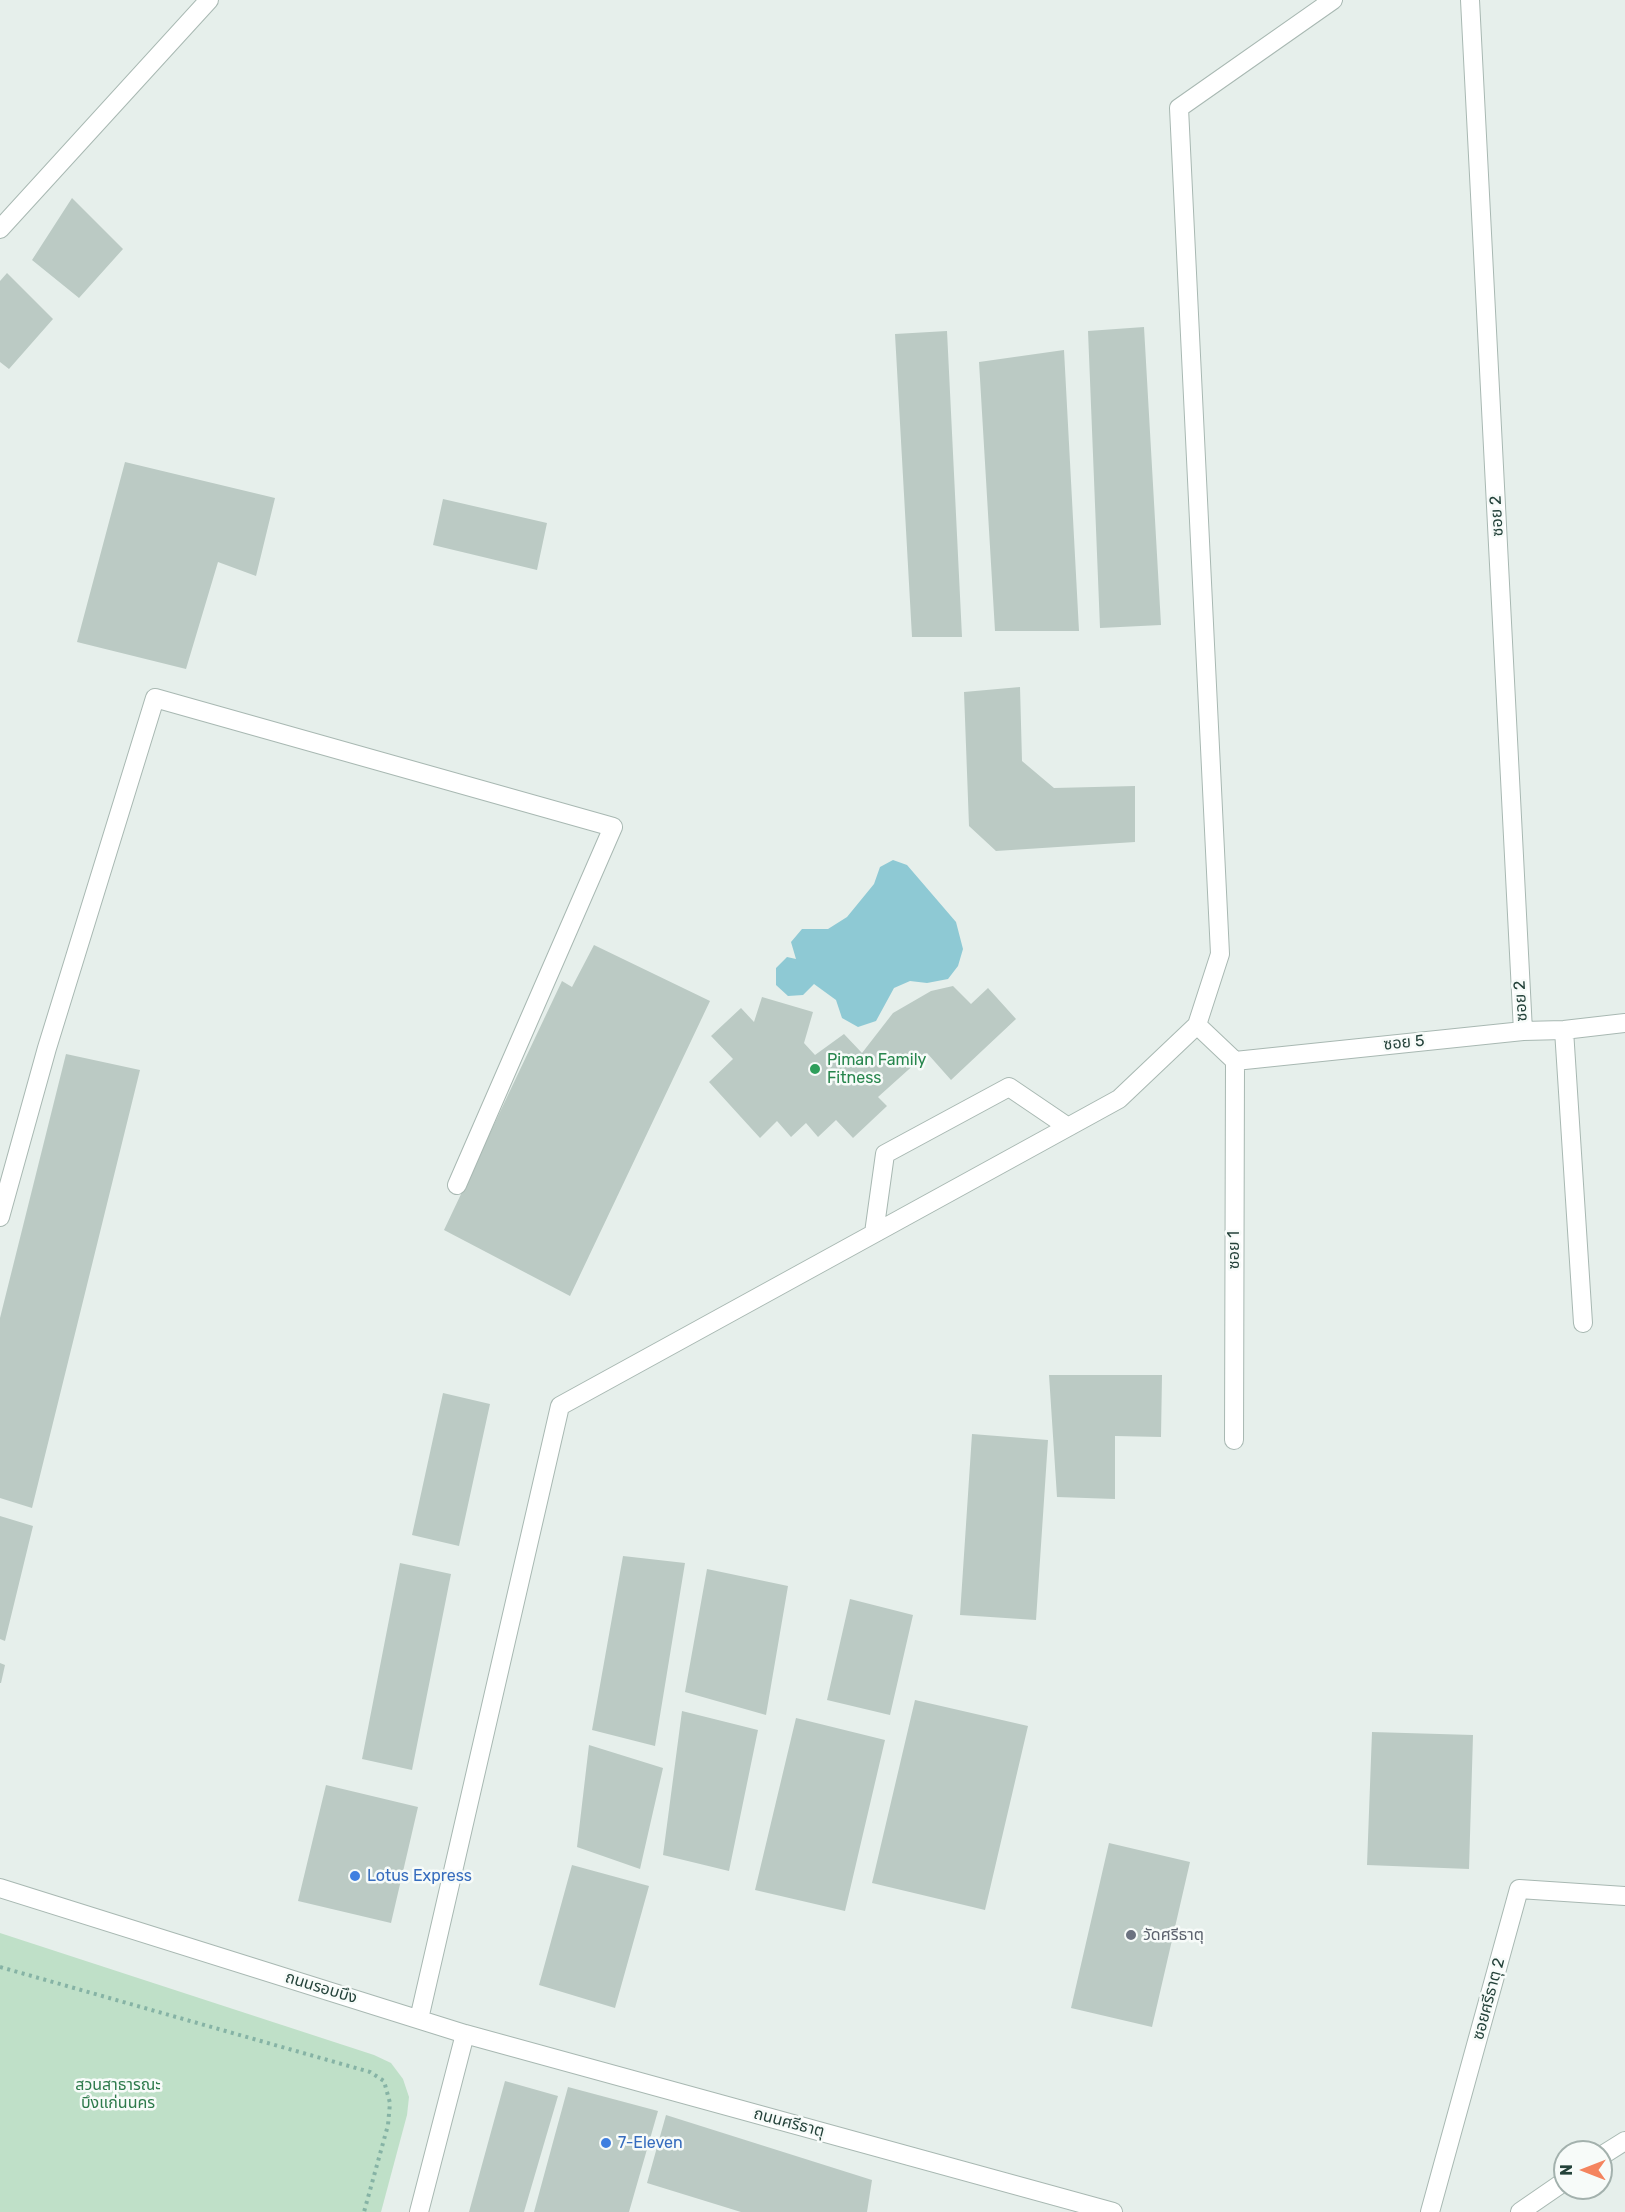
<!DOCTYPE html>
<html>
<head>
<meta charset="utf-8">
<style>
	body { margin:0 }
	#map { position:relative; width:1625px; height:2212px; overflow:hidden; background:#e6efeb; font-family:Rubik,sans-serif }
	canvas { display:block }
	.north { position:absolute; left:1553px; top:2140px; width:60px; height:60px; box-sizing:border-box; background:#f7fbf9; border:2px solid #a3b1ad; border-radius:50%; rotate:270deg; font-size:16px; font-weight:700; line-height:24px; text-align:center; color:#24423a }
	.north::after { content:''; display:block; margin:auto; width:21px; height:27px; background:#f4845f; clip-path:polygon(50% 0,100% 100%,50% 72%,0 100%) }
</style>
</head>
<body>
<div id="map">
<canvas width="1625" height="2212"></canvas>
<div class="north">N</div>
</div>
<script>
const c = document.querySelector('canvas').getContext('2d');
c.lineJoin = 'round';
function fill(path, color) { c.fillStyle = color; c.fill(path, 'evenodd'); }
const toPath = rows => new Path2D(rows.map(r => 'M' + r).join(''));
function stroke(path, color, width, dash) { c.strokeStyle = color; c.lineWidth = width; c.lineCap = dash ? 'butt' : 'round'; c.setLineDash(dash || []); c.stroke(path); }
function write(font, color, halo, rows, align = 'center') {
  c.font = font + ' Rubik,"Noto Sans Thai",sans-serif'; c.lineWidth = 5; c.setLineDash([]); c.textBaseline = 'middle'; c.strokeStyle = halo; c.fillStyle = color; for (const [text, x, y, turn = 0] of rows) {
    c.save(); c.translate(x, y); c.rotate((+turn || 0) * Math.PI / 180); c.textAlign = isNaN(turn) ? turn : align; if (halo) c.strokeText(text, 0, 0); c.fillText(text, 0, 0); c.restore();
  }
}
const green = toPath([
	[0,1933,374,2055,391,2063,403,2079,409,2097,407,2115,381,2212,0,2212]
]);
const water = toPath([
	[893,860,907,865,956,922,963,949,958,966,948,979,927,983,910,981,894,988,876,1021,858,1027,842,1018,836,1000,814,984,803,995,788,996,776,985,776,968,787,957,796,959,791,942,802,929,828,929,847,917,874,884,880,867]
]);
const building = toPath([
	[72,198,123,249,79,298,32,260],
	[7,273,53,319,9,369,0,362,0,281],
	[1144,327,1161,625,1100,628,1088,331],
	[947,331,962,637,912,637,895,334],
	[1064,350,1079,631,995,631,979,362],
	[125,462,275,498,256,576,218,562,186,669,77,642],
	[443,499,547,523,537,570,433,545],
	[1020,687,1022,761,1054,788,1135,786,1135,842,996,851,969,826,964,692],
	[594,945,710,1001,570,1296,444,1230,562,981,572,987],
	[953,986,971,1004,988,988,1016,1019,951,1080,927,1053,878,1097,887,1106,853,1138,836,1120,818,1137,806,1123,791,1137,777,1121,760,1138,709,1082,733,1059,711,1036,741,1008,754,1022,762,997,813,1012,804,1043,815,1055,844,1034,862,1053,893,1013,931,991],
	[66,1054,140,1070,32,1508,0,1498,0,1318],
	[1049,1375,1162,1375,1161,1437,1115,1436,1115,1499,1057,1497],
	[443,1393,490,1404,459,1546,412,1535],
	[972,1434,1048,1440,1036,1620,960,1615],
	[0,1516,33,1526,5,1641,0,1639],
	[623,1556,685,1563,655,1746,592,1730],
	[400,1563,451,1574,412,1770,362,1759],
	[707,1569,788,1586,766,1715,685,1692],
	[850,1599,913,1615,890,1715,827,1700],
	[0,1663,5,1665,1,1683,0,1683],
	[915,1700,1028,1726,985,1910,872,1883],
	[682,1711,758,1730,729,1871,663,1855],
	[796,1718,885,1740,845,1911,755,1890],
	[1372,1732,1473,1735,1469,1869,1367,1865],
	[589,1745,663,1768,640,1869,577,1847],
	[326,1785,418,1807,391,1923,298,1901],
	[1109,1843,1190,1862,1152,2027,1071,2008],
	[572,1865,649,1886,615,2008,539,1985],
	[505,2081,558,2096,524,2212,469,2212],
	[568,2087,658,2111,629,2212,534,2212],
	[666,2115,872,2180,867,2212,741,2212,647,2183]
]);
const path = toPath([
	[0,1967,370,2072,384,2081,390,2103,388,2125,364,2212]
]);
const minor = toPath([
	[1470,0,1523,1031],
	[0,229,209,0],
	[1197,1025,1235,1061,1523,1031,1564,1030,1625,1023],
	[1564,1030,1583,1323],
	[0,1217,47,1048,155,698,613,827,457,1185],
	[874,1233,885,1154,1009,1087,1068,1127],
	[1234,1440,1235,1061],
	[0,1888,465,2034,1113,2212],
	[419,2019,560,1406,1119,1099,1197,1025,1220,954,1179,108,1333,0],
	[1601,2156,1625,2141],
	[419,2212,465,2034],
	[1430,2212,1519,1889,1625,1896],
	[1520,2212,1565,2181]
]);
const markers = [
	[815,1069,6,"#2e9e5b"],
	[355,1876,6,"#3f7fe0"],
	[1131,1935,6,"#6b7280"],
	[606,2143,6,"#3f7fe0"]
];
const streetNames = [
	["ซอย 2",1497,516,-93],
	["ซอย 2",1521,1001,-93],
	["ซอย 5",1404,1043,-6],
	["ซอย 1",1234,1250,-90],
	["ถนนรอบบึง",321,1988,17],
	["ซอยศรีธาตุ 2",1489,1999,-75],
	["ถนนศรีธาตุ",789,2123,15]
];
const leisureNames = [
	["Piman Family",827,1060],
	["Fitness",827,1078]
];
const shopNames = [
	["Lotus Express",367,1876],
	["7-Eleven",618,2143]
];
const worshipNames = [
	["วัดศรีธาตุ",1143,1935]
];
const parkNames = [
	["สวนสาธารณะ",118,2085],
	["บึงแก่นนคร",118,2103]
];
fill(green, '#bfe0c8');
fill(water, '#8ec9d4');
fill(building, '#bbcac4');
stroke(minor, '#a8b8b2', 20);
stroke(path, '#86b3a5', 4, [3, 4.5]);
stroke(minor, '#fff', 18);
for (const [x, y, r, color] of markers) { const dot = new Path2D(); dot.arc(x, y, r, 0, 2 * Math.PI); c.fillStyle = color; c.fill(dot); stroke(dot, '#f7fbf9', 2); }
write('16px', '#24423a', '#f7fbf9', streetNames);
write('16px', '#27864d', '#f7fbf9', leisureNames, 'left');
write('16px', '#366cbe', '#f7fbf9', shopNames, 'left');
write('16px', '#5b616d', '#f7fbf9', worshipNames, 'left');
write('16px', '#2d7a4b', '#f7fbf9', parkNames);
</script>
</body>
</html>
